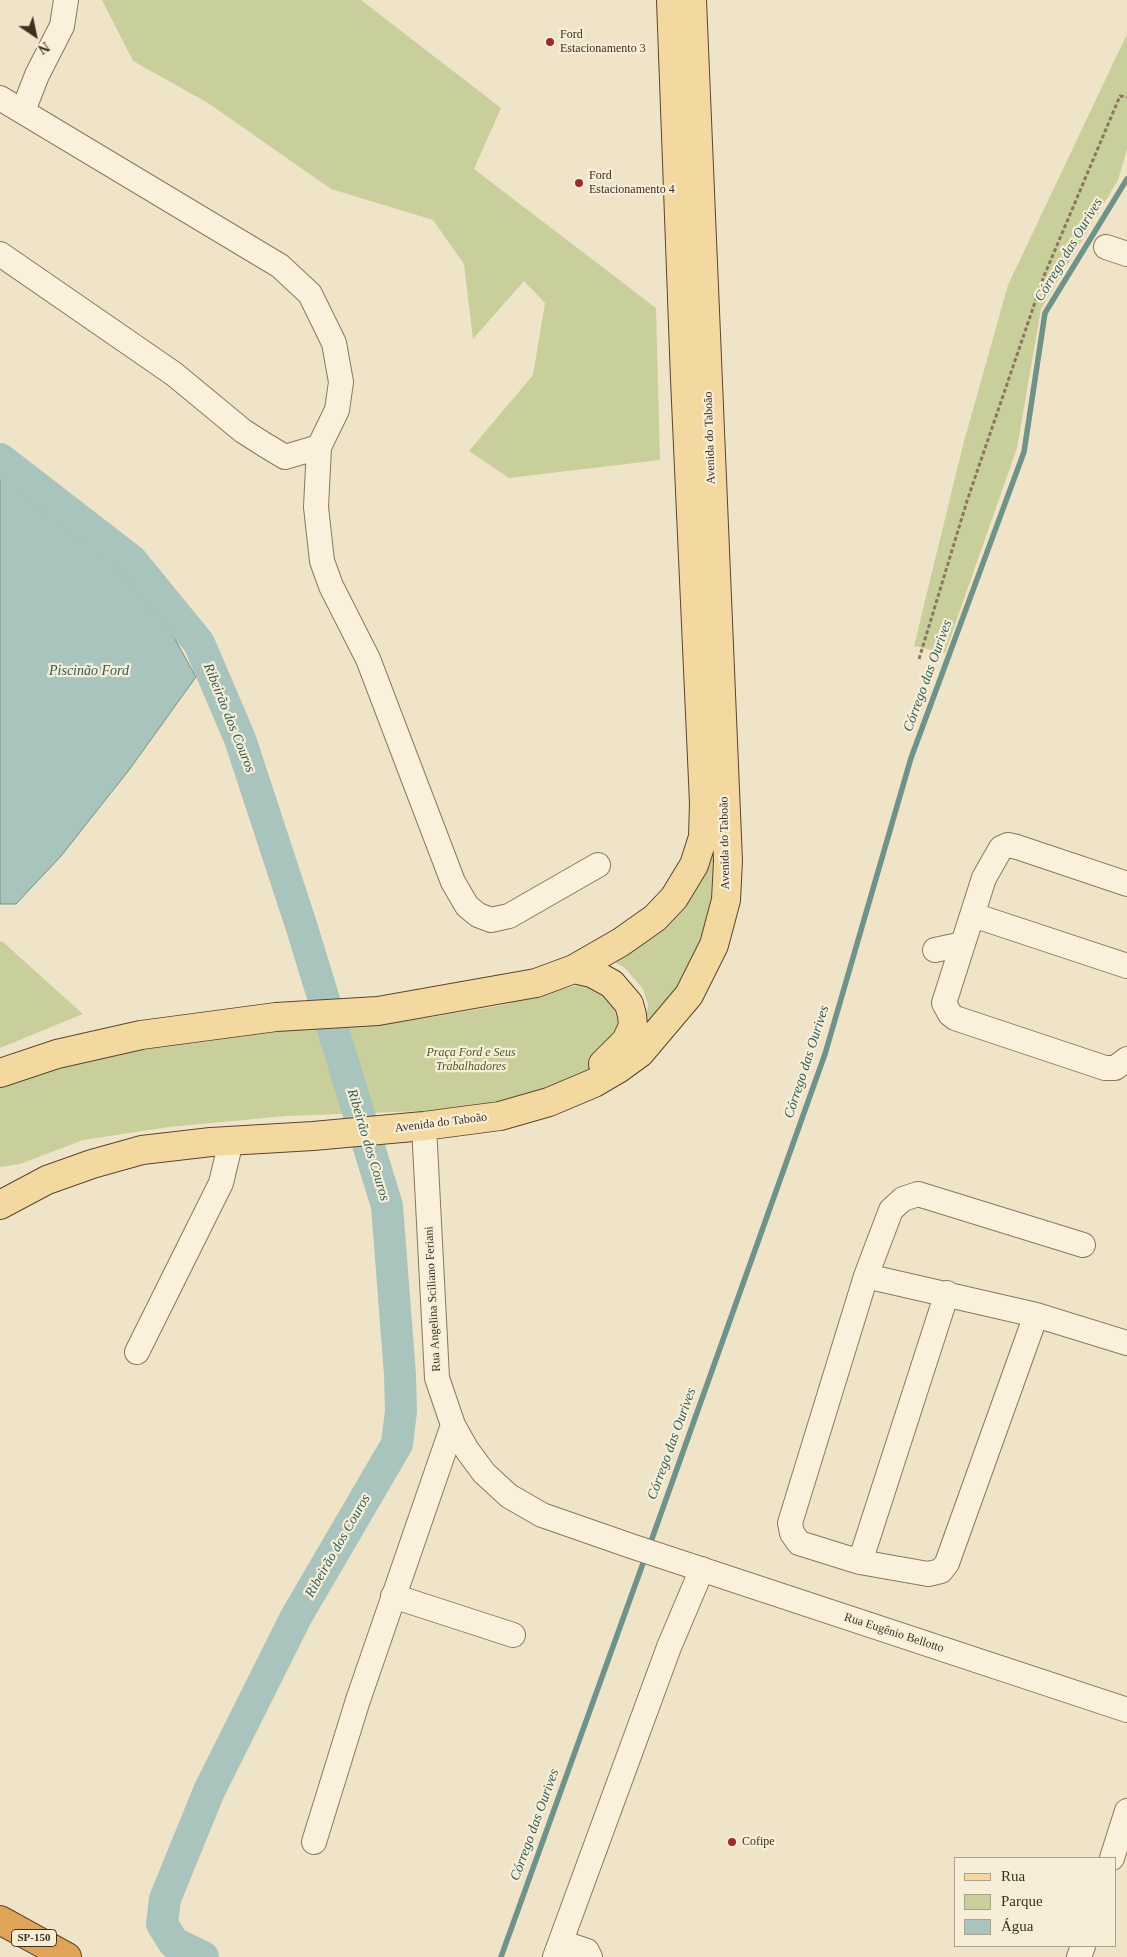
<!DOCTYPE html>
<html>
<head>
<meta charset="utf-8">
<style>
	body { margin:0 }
	#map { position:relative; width:1127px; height:1957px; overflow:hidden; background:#f0e4c8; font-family:Georgia,serif }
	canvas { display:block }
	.legend { position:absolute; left:954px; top:1857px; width:162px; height:90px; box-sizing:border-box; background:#f7eed8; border:1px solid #ada18e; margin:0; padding:6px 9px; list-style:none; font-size:15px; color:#3d2e20 }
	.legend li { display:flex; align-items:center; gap:10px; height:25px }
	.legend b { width:25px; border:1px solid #ada18e }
	.north { position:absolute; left:10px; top:10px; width:50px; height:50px; -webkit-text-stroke:4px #f7eed8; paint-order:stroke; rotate:146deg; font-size:14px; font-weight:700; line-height:20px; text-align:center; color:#3d2e20 }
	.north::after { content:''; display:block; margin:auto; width:18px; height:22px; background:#3d2e20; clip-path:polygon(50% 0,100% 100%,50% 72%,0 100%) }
</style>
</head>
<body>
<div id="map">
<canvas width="1127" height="1957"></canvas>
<ul class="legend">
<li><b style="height:6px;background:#f3d9a0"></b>Rua</li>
<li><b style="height:14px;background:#c9cf9b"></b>Parque</li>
<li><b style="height:14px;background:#a9c4bc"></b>Água</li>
</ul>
<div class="north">N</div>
</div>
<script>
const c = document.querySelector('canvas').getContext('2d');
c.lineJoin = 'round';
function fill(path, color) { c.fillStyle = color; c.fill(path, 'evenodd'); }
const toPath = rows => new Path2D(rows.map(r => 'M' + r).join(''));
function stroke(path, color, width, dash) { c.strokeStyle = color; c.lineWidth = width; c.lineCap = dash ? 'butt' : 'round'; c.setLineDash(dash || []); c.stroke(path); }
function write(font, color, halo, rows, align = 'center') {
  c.font = font + ' Georgia,serif'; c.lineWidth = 4.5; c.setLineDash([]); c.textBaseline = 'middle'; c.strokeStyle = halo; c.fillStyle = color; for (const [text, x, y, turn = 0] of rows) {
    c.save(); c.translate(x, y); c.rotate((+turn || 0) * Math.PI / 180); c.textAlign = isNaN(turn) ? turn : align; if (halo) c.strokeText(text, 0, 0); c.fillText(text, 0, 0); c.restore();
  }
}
const green = toPath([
	[102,0,361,0,501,108,474,169,656,308,660,460,509,478,469,451,533,375,545,303,524,281,473,339,464,264,433,220,331,189,208,103,133,61],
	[1127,34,1127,149,1118,180,1041,309,1017,448,945,653,914,646,963,445,1008,285],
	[719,830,719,881,696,968,645,1028,648,1005,643,989,625,968,607,958],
	[0,941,3,942,83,1014,0,1048],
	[586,983,598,985,624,1020,591,1068,576,1079,551,1091,476,1109,286,1116,169,1127,83,1140,20,1164,0,1167,0,1087,37,1072,155,1045,218,1036,375,1024,432,1017,498,1006]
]);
const water = toPath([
	[0,474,110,559,165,621,196,677,129,770,61,856,16,904,0,904,0,474]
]);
const stream = toPath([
	[649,1547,825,1054,911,758,1024,452,1045,313,1127,179],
	[501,1957,646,1555]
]);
const river = toPath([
	[0,459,132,561,199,643,240,739,302,928,387,1206,400,1375,401,1411,397,1444,296,1617,209,1791,165,1899,162,1924,174,1943,203,1957]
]);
const path = toPath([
	[919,659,967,501,1044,276,1120,96,1127,97]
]);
const minor = toPath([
	[0,98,280,266,310,294,334,343,341,382,337,410,319,447,316,507,322,561,331,586,368,659,453,882,467,906,478,915,491,920,509,916,598,865],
	[23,111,37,75,62,26,66,0],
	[1106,247,1127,254],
	[0,254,174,374,243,431,265,445,285,457,319,447],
	[1127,884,1017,847,1008,845,1001,848,984,878,944,1003,950,1014,955,1018,1105,1068,1115,1068,1127,1059],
	[973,915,1127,966],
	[935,950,963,944],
	[424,1126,437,1378,453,1425,467,1450,484,1473,509,1496,542,1515,631,1546,1127,1710],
	[866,1276,891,1210,903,1199,918,1194,1083,1245],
	[1036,1315,947,1563,941,1571,928,1574,860,1562,799,1543,792,1533,790,1523,866,1276,1036,1315,1127,1343],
	[137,1352,221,1183,231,1141],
	[860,1562,947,1293],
	[393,1596,513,1635],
	[314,1842,358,1700,453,1425],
	[1112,1858,1127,1811],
	[561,1942,587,1951,590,1957],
	[555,1957,669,1647,702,1569],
	[1079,1957,1083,1946]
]);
const major = toPath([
	[574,969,592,973,612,984,629,1004,632,1015,633,1026,626,1041,603,1064],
	[0,1073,57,1054,141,1035,276,1017,378,1011,536,983,574,969,621,942,655,918,674,898,694,865,703,837,704,803,685,379,671,0],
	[0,1205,47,1180,92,1164,142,1150,211,1142,313,1136,424,1126,500,1116,549,1102,594,1083,618,1069,640,1053,689,995,714,945,726,900,728,861,692,0]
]);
const highway = toPath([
	[0,1920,67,1957]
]);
const markers = [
	[550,42,5,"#9e2a2b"],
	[579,183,5,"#9e2a2b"],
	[732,1842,5,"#9e2a2b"]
];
const shields = [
	[34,1938,45]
];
const shieldNames = [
	["SP-150",34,1938]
];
const poiNames = [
	["Ford",560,35],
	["Estacionamento 3",560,49],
	["Ford",589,176],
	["Estacionamento 4",589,190],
	["Cofipe",742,1842]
];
const streetNames = [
	["Avenida do Taboão",710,438,-92],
	["Avenida do Taboão",725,843,-91],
	["Avenida do Taboão",441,1123,-7],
	["Rua Angelina Sciliano Feriani",433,1299,-93],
	["Rua Eugênio Bellotto",894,1633,18]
];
const parkNames = [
	["Praça Ford e Seus",471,1053],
	["Trabalhadores",471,1067]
];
const waterNames = [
	["Córrego das Ourives",1069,250,-59],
	["Piscinão Ford",89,671],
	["Córrego das Ourives",928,676,-70],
	["Ribeirão dos Couros",229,718,68],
	["Córrego das Ourives",807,1062,-72],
	["Ribeirão dos Couros",368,1145,73],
	["Córrego das Ourives",672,1444,-70],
	["Ribeirão dos Couros",338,1546,-60],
	["Córrego das Ourives",535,1825,-70]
];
fill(green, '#c9cf9b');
fill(water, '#a9c4bc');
stroke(water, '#6f938a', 1);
stroke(stream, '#6f938a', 5.5);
stroke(river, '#a9c4bc', 32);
stroke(minor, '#8d765c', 26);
stroke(major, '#5b4430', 30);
stroke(highway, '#5b4430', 30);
stroke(path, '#8d765c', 3, [4, 2.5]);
stroke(minor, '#faf1dc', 24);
stroke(major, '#f3d9a0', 28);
stroke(highway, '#e0a458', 28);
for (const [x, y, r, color] of markers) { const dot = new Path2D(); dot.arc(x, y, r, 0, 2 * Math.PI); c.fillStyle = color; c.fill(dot); stroke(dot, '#f7eed8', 2); }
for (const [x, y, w] of shields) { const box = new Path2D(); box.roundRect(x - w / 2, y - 8.5, w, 17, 4); c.fillStyle = '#f7eed8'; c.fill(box); stroke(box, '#3d2e20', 1); }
write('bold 11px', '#3d2e20', null, shieldNames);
write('12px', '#3d2e20', '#f7eed8', poiNames, 'left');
write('12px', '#3d2e20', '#f7eed8', streetNames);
write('italic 12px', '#4d5a26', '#f7eed8', parkNames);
write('italic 14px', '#2f5d5a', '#f7eed8', waterNames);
</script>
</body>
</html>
